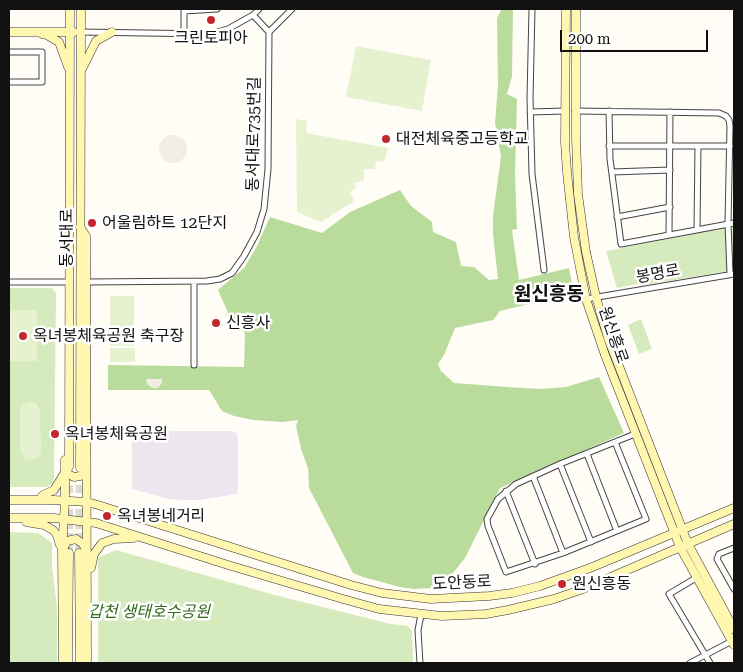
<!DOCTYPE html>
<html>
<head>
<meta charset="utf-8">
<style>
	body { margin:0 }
	#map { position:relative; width:743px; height:672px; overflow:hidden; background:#fffdf5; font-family:"Roboto Serif",serif }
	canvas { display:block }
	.frame { position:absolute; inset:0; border:10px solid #111; pointer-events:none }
	.scale { position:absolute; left:560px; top:30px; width:148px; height:22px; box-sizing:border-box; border:2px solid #111; border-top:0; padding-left:6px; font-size:15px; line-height:18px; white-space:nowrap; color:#111; -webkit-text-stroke:4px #fff; paint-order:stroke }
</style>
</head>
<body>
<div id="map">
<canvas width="743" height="672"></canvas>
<div class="frame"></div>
<div class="scale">200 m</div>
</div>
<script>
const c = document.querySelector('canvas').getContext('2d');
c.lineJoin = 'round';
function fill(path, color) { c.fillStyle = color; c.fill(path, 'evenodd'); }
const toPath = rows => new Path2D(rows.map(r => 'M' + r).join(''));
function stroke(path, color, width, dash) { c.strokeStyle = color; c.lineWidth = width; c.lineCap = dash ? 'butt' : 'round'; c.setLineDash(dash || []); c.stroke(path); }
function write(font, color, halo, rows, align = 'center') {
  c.font = font + ' "Roboto Serif","Noto Sans KR",serif'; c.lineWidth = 5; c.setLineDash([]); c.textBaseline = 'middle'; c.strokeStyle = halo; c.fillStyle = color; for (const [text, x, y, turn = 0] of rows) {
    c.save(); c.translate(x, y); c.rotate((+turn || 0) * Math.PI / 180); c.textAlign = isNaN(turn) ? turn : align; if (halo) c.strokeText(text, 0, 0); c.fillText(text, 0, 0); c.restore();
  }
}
const industrial = toPath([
	[132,431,231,431,237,433,238,437,238,490,237,494,199,500,180,500,169,499,132,489]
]);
const green = toPath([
	[734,226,734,270,644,285,637,284,617,288,606,251],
	[9,288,52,288,56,293,54,479,52,484,47,487,9,487],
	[641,319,652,349,639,354,628,325],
	[9,532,38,533,52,543,52,567,57,607,57,663,9,663],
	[116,550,282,597,391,624,408,626,412,631,413,663,98,663,98,558]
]);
const forest = toPath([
	[502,9,513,9,512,76,507,94,517,99,515,174,517,229,512,230,519,280,569,268,574,294,512,308,500,311,493,320,455,328,444,355,438,364,441,371,454,383,507,387,541,389,566,387,599,377,624,433,500,488,465,558,449,578,432,588,414,589,400,587,363,577,353,573,309,488,308,468,301,449,296,426,298,420,283,422,253,420,234,416,222,411,209,390,108,390,108,365,244,367,245,333,229,315,218,290,244,268,256,248,270,217,322,233,350,212,400,190,411,206,432,222,433,232,456,242,461,266,474,267,489,280,498,279,493,234,493,216,501,156,495,123,498,85,497,18]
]);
const pitch = toPath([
	[356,46,431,60,422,111,346,97],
	[296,119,307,121,306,133,388,148,384,162,376,161,375,169,364,169,364,180,355,183,356,188,350,192,354,201,321,222,297,212],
	[110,296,134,296,134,346,110,346],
	[9,310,37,310,37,361,9,361],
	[110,348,135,348,135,362,110,362],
	[30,401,37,404,40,410,41,451,38,457,32,460,25,459,20,450,20,410,23,404]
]);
const plaza = toPath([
	'159 149a14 14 0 1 1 28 0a14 14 0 1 1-28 0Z',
	[146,379,162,379,162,383,158,388,152,388,147,384]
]);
const secondaryTunnel = toPath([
	[69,553,69,469],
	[79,553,80,470]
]);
const street = toPath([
	[532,9,530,98,532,174,544,270],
	[184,11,217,9],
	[81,32,210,34,228,29,253,15,259,9],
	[269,32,292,9],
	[184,33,184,9],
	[9,52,42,52,42,82,9,82],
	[575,111,719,113,726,116,729,120,730,126,728,224,730,274],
	[609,111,610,159,621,244,734,223],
	[530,112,565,111],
	[609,146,730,146],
	[612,172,670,170],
	[617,217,670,207],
	[697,229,698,146],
	[669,234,670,112],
	[9,282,66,282],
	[87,282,207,281,220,279,232,273,244,256,257,232,264,209,268,169,269,32,253,15],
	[586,299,734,274],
	[194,365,194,281],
	[615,442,646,519,563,553,506,572,488,526,487,519,498,499,516,484,560,464,635,434],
	[587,454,617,531],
	[560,464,591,542],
	[533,476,563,553],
	[506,491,535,564],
	[734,548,719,554,717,559,734,589],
	[696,578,669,594,710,663],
	[420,663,418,630,421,615],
	[690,663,734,640]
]);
const secondary = toPath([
	[566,9,565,142,567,172,574,237,586,299,605,355,680,547,734,645],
	[576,9,576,139,578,194,586,252,596,297,608,338,688,544,734,629],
	[9,32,74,32],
	[42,34,47,35,59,42,68,67],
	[82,69,96,41,112,32],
	[80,227,86,236,87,663],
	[65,466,68,474,74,477,80,476,84,473,86,466],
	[69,467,70,9],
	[80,468,81,9],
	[9,500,54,500,87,502,98,505,351,585,382,593,431,599,489,596,512,593,540,586,590,568,734,508],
	[39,500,43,495,54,490,64,474],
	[9,518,54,518,96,523,228,565,343,599,379,609,442,616,486,614,508,610,554,599,583,589,734,524],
	[26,522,44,525,53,530,57,535,60,545],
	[63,549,67,541,76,539,83,544,86,550],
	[79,553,80,663],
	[91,568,94,554,102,543,114,539,134,538],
	[63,663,62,550,65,501,65,460],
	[68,663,69,553]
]);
const markers = [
	[211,20,5,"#c4262e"],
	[386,139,5,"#c4262e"],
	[92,223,5,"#c4262e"],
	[216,323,5,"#c4262e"],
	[23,336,5,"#c4262e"],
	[55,434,5,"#c4262e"],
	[107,516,5,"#c4262e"],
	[562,584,5,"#c4262e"]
];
const poiNames = [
	["크린토피아",211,38,"center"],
	["대전체육중고등학교",396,139],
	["어울림하트 12단지",102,223],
	["신흥사",226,323],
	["옥녀봉체육공원 축구장",33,336],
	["옥녀봉체육공원",65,434],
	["옥녀봉네거리",117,516],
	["원신흥동",572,584]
];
const streetNames = [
	["동서대로735번길",254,134,-89],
	["동서대로",67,238,-90],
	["봉명로",658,274,-10],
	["원신흥로",613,335,71],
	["도안동로",462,583,-3]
];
const parkNames = [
	["갑천 생태호수공원",149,612]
];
const quarterNames = [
	["원신흥동",549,294]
];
fill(industrial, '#eee6ef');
fill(green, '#d5ebbd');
fill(forest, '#b9dc9c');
fill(pitch, '#e6f2cf');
fill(plaza, '#f1ede2');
stroke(secondaryTunnel, '#dbdad3', 8, [8, 4]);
stroke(street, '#444', 7);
stroke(secondary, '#333', 9);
stroke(street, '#fff', 5);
stroke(secondary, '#fff6b0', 8);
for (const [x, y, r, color] of markers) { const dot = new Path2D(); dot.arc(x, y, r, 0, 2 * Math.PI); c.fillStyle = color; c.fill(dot); stroke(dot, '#fff', 2); }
write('16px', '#111', '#fff', poiNames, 'left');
write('16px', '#111', '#fff', streetNames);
write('italic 16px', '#2f6b1f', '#fff', parkNames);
write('bold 19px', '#111', '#fff', quarterNames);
</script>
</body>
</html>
